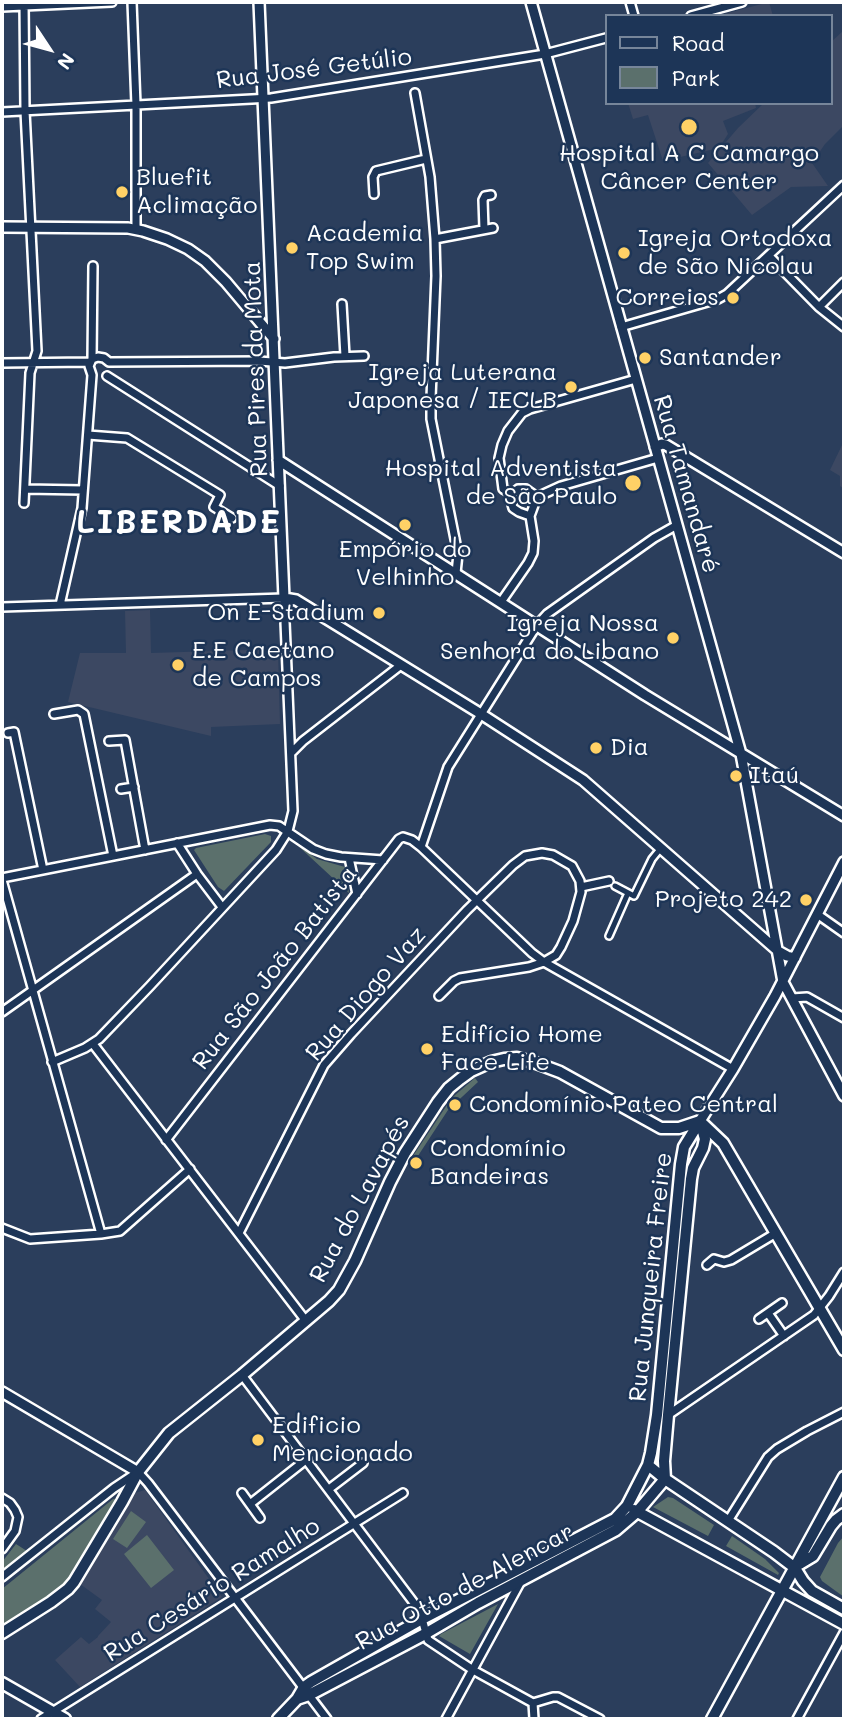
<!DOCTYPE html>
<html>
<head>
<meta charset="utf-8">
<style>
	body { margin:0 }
	#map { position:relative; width:846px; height:1721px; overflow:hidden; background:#2b3e5c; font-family:Mali,sans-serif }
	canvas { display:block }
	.frame { position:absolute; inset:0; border:4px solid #fff; pointer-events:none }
	.legend { position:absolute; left:605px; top:14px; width:228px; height:91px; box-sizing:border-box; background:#1d3557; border:2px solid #77869a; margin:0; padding:9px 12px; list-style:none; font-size:21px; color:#fff }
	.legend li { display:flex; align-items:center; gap:14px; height:35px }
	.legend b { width:35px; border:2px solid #77869a }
	.north { position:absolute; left:14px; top:14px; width:70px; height:70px; -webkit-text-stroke:5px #1d3557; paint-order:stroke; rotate:126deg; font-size:19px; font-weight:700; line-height:28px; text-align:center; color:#fff }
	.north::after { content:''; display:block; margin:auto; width:24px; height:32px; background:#fff; clip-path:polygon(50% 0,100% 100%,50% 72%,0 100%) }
</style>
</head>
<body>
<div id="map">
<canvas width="846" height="1721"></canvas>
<div class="frame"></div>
<ul class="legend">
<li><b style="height:9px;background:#1d3557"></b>Road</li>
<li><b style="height:19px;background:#5b706c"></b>Park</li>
</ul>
<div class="north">N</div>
</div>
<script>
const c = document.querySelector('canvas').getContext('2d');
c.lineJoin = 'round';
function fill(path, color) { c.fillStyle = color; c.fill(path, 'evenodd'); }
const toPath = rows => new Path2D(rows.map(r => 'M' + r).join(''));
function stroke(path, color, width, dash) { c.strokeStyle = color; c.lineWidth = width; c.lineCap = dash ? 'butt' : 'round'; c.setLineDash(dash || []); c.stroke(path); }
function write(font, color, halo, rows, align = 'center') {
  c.font = font + ' Mali,sans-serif'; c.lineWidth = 5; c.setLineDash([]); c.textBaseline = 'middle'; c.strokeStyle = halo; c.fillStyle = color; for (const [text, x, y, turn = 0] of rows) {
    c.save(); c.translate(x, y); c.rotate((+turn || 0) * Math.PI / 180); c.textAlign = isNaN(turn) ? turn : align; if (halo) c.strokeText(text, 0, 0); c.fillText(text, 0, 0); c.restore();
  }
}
const built = toPath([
	[769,2,773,16,717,16],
	[844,30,844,125,825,144,812,163,828,186,791,187,752,215,708,163,738,128,764,103,830,103,830,43],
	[628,103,755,103,756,108,723,121,728,134,719,148,663,161,648,115,633,119],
	[843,443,844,443,844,489,840,486,840,476,830,470],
	[150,610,151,653,278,649,280,724,211,727,211,736,68,702,80,653,126,653,125,611],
	[145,1490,222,1597,80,1687,55,1660,81,1637,89,1644,98,1637,98,1636,111,1622,95,1609,102,1600,80,1584,135,1493]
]);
const green = toPath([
	[265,834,271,836,271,842,224,891,218,887,194,850,196,848],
	[296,844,317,859,345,867,349,893],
	[475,1078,478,1082,448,1110,412,1165,409,1162,447,1105,454,1096],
	[668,1497,673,1498,714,1525,708,1536,653,1507],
	[119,1498,64,1586,4,1625,2,1621,2,1589,113,1499],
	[131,1511,146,1522,127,1548,113,1539],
	[147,1535,174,1570,151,1588,124,1554],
	[732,1536,765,1559,779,1573,778,1575,726,1546],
	[844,1536,844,1597,822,1581,820,1577,838,1543],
	[16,1544,30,1553,2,1576,2,1562],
	[498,1604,470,1654,439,1636,441,1634]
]);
const pedestrian = toPath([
	[615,886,634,896,652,859,661,848],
	[609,936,628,893]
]);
const minor = toPath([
	[132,2,136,105,136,229],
	[630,2,634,16],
	[2,7,112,2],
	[691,16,742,2],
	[415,93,430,177,435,239,436,276,431,398,431,419,458,554,456,573],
	[2,112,271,98,545,54,606,38],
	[374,194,373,177,376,171,426,159],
	[484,229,483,200,485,196,491,195],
	[435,239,493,228],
	[769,256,819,307,844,327],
	[342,304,345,356],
	[819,307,844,282],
	[621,327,718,299,727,294,844,185],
	[92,359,98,357,104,358,109,362,259,361,285,363,334,357,364,356],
	[2,363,90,362],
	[107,376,280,486],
	[88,435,127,438,220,495,214,507,232,518],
	[25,489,83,490],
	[512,494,503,489,499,458,502,445,508,431,522,413,530,409,636,379],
	[512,494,511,501,513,508,519,512,530,516],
	[512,494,518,489,526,489,537,497],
	[24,503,30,373,37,351,25,111,24,2],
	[501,602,528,563,533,553,534,541,530,516,537,497,561,486,658,458],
	[60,605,82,508,92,375,89,366,92,359,93,266],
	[2,607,284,598,293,811,288,831,276,850,150,986,99,1039,85,1048,52,1062],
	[54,714,78,710,84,714,113,856],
	[8,733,14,732,43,870],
	[109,741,125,740,145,850],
	[292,752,303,741,401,665],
	[121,789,134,787],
	[177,843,197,874,222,907],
	[421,847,448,767,537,625,547,614,599,577,654,538,677,525],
	[349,858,357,894],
	[2,878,270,825,279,826,313,849,326,854,341,857,383,860],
	[2,880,101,1234],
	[581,887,609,881],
	[817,914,844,933],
	[792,998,807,997,844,1018],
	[2,1012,197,874],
	[93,1044,306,1321],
	[166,1140,399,839,403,837,412,840,421,847,532,953,544,962,733,1069],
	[2,1228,30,1239,101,1234,120,1231,190,1169],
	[239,1233,324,1065,351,1034,467,910,513,865,525,856,542,853,553,855,572,866,580,881,581,892,573,921,561,947,556,955,544,962,529,967,460,978,454,981,439,996],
	[707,1265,714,1259,724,1262,731,1260,776,1233],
	[768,1313,784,1336],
	[759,1319,782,1303],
	[242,1375,414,1603,422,1619,428,1640,473,1670,533,1703],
	[668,1415,814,1315,829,1296,844,1272],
	[329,1489,363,1463],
	[242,1493,260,1518],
	[2,1498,10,1503,15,1510,18,1517,15,1531,2,1549],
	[250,1504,307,1459],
	[728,1521,768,1457,777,1449,807,1431,844,1412],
	[2,1577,114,1488,138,1472,148,1483,327,1719],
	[533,1703,553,1697,558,1697,600,1719],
	[533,1703,534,1719],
	[41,1719,403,1493],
	[446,1719,521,1581],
	[797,1719,844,1633]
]);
const tertiary = toPath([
	[259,2,284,598,296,600,481,714,583,780,778,951,787,956,795,958],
	[531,2,741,754,783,982,844,1096],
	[2,227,128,228,143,231,167,239,188,249,205,261,226,282,274,339],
	[655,447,662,444,666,445,844,553],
	[278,460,645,695,844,816],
	[700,1121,733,1069,775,996,844,862],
	[2,1392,138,1472]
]);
const secondary = toPath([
	[703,1124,723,1143,844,1350],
	[648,1465,665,1479,774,1552,795,1568,803,1581,812,1591,844,1609],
	[634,1510,844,1624],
	[798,1565,813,1556,831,1526,836,1520,844,1514],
	[2,1633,51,1602,68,1589,74,1582,122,1502,138,1472,169,1433,242,1375,329,1301,339,1290,355,1261,390,1182,405,1153,438,1102,449,1088,460,1079,471,1071,491,1062,504,1059,517,1058,536,1063,560,1072,661,1128,679,1128,700,1121],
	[2,1683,65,1719],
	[297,1699,309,1695,425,1634,478,1603,616,1530,637,1512,665,1479,664,1461,668,1415,691,1179,693,1168,703,1148,705,1139,700,1121],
	[278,1719,297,1699,304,1687,311,1682,422,1619,615,1519,627,1506,648,1465,651,1453,657,1415,681,1164,684,1147,700,1121],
	[712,1719,844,1477]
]);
const markers = [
	[689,127,9,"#ffd166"],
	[122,192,7,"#ffd166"],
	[292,248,7,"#ffd166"],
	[624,253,7,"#ffd166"],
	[733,298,7,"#ffd166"],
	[645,358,7,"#ffd166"],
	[571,387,7,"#ffd166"],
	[633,483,9,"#ffd166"],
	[405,525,7,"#ffd166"],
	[379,613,7,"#ffd166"],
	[673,638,7,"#ffd166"],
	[178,665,7,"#ffd166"],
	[596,748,7,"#ffd166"],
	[736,776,7,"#ffd166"],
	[806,900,7,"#ffd166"],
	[427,1049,7,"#ffd166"],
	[455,1105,7,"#ffd166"],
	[416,1163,7,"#ffd166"],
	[258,1440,7,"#ffd166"]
];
const streetNames = [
	["Rua José Getúlio",314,69,-7],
	["Rua Pires da Mota",256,369,-92],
	["Rua Tamandaré",686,484,74],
	["Rua São João Batista",275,968,-52],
	["Rua Diogo Vaz",366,994,-49],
	["Rua do Lavapés",360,1199,-62],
	["Rua Junqueira Freire",651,1277,-84],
	["Rua Otto de Alencar",465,1587,-28],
	["Rua Cesário Ramalho",212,1590,-32]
];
const poiNames = [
	["Hospital A C Camargo",689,154,"center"],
	["Câncer Center",689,182,"center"],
	["Bluefit",136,178],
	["Aclimação",136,206],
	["Academia",306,234],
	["Top Swim",306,262],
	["Igreja Ortodoxa",638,239],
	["de São Nicolau",638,267],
	["Correios",719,298,"right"],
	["Santander",659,358],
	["Igreja Luterana",557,373,"right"],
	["Japonesa / IECLB",557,401,"right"],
	["Hospital Adventista",617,469,"right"],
	["de São Paulo",617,497,"right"],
	["Empório do",405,550,"center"],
	["Velhinho",405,578,"center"],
	["On E-Stadium",365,613,"right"],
	["Igreja Nossa",659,624,"right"],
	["Senhora do Libano",659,652,"right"],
	["E.E Caetano",192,651],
	["de Campos",192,679],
	["Dia",610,748],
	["Itaú",750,776],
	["Projeto 242",792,900,"right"],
	["Edifício Home",441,1035],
	["Face Life",441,1063],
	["Condomínio Pateo Central",469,1105],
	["Condomínio",430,1149],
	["Bandeiras",430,1177],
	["Edificio",272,1426],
	["Mencionado",272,1454]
];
const districtNames = [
	["LIBERDADE",179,523]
];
fill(built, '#3c4862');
fill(green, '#5b706c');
stroke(pedestrian, '#fff', 10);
stroke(minor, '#fff', 12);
stroke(tertiary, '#fff', 14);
stroke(secondary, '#fff', 15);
stroke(pedestrian, '#1d3557', 5);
stroke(minor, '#1d3557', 7);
stroke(tertiary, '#1d3557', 9);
stroke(secondary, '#1d3557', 10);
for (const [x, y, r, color] of markers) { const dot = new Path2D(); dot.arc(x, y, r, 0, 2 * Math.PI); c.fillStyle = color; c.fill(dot); stroke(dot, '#1d3557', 2.5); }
write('24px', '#fff', '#1d3557', streetNames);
write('24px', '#fff', '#1d3557', poiNames, 'left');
c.letterSpacing = '2px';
write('bold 32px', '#fff', '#1d3557', districtNames);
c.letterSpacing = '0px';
</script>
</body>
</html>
